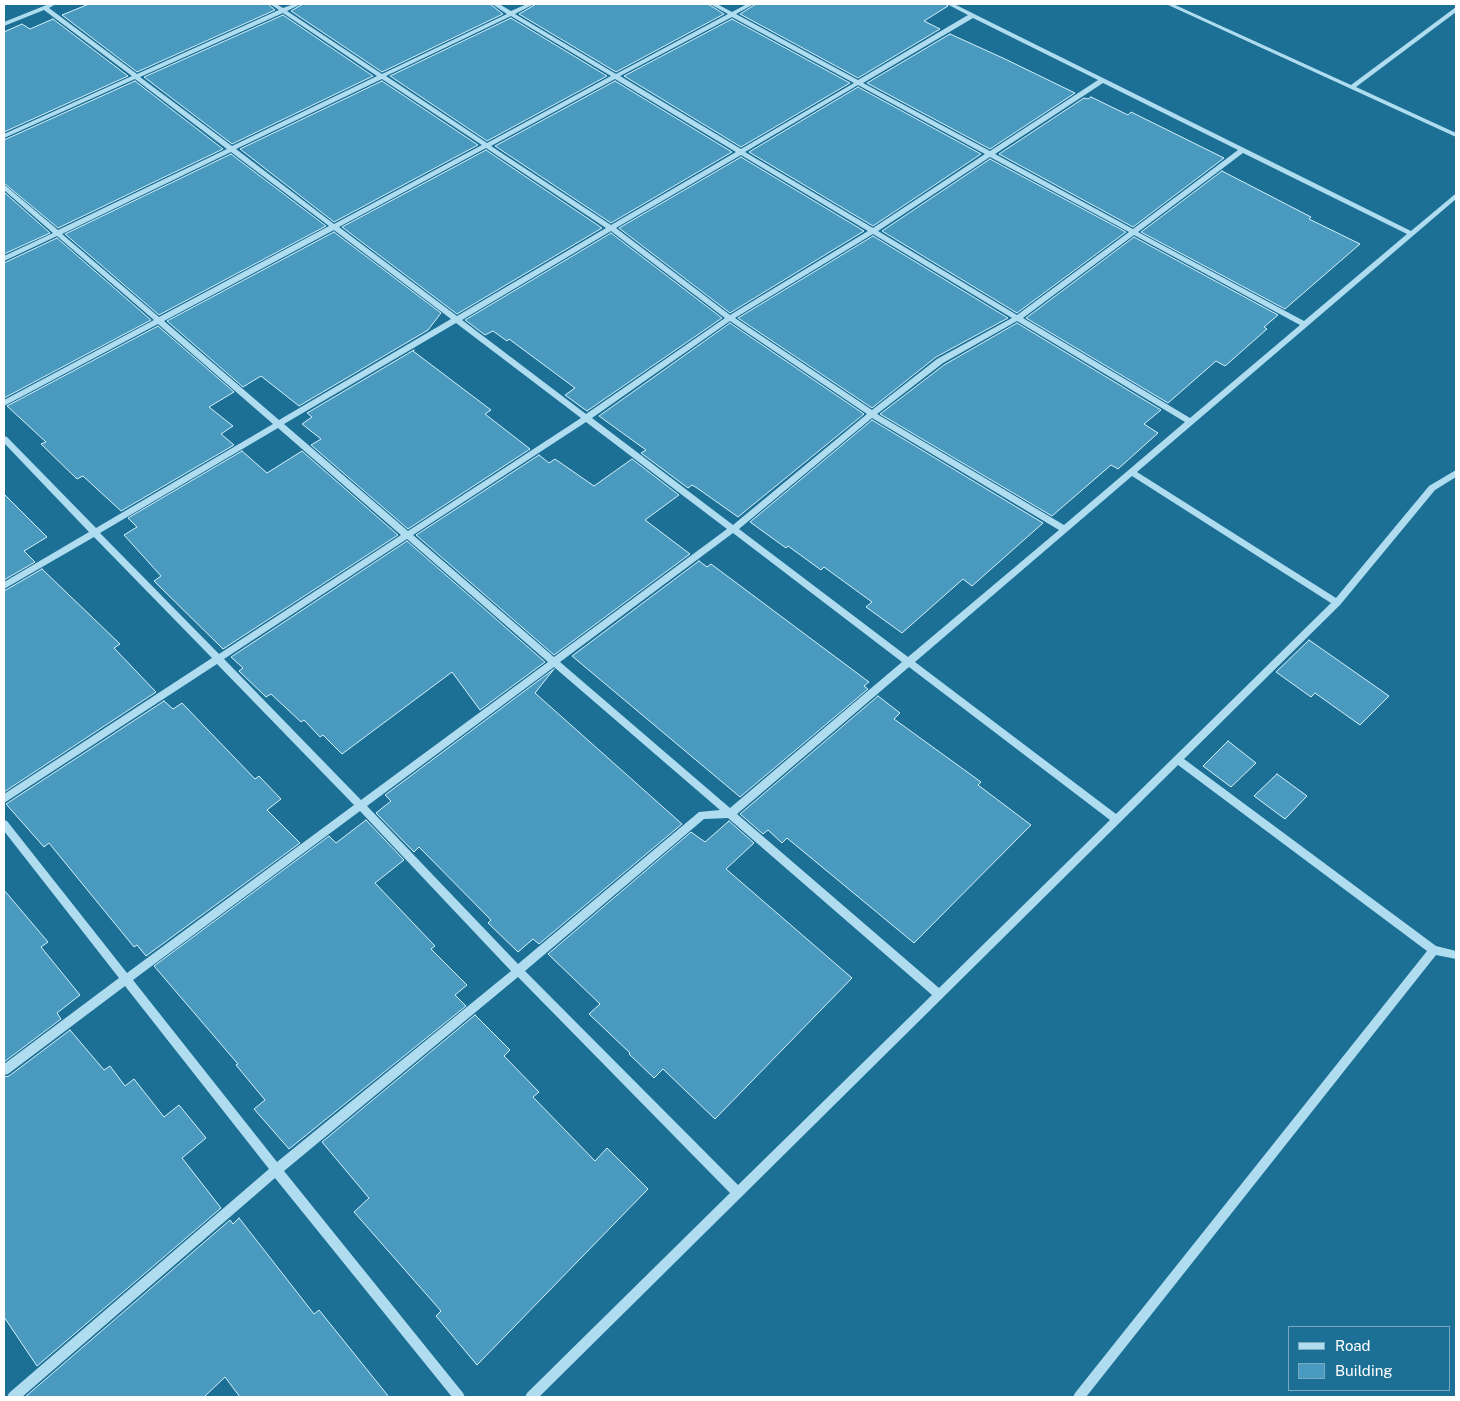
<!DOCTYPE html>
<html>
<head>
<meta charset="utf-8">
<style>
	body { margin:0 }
	#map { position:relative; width:1460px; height:1401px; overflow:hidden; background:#1c6f95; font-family:"Public Sans",sans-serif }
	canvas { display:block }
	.frame { position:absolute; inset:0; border:5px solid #fff; pointer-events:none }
	.legend { position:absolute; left:1288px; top:1326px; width:162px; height:65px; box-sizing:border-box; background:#1c6f95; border:1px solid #77a9bf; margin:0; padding:6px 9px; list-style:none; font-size:15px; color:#fff }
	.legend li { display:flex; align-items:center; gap:10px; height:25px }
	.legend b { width:25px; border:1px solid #77a9bf }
</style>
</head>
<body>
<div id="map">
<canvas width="1460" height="1401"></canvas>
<div class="frame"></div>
<ul class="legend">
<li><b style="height:6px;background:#afdcef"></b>Road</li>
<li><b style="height:14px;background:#499abe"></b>Building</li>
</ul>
</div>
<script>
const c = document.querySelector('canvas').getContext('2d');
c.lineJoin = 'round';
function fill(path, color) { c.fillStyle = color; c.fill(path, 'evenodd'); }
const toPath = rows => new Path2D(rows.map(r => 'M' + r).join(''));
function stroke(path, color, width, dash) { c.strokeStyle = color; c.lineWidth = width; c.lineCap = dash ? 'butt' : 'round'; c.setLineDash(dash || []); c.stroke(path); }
const building = toPath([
	[89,4,268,4,275,10,137,72,62,15,89,4],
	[303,4,490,4,503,14,382,72,291,11,303,4],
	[536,4,708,4,724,14,616,72,519,14,536,4],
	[756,4,945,4,948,6,924,21,940,29,858,78,740,14,756,4],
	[283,15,373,76,232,144,144,77,283,15],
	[511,18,607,76,487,141,390,76,511,18],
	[53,19,128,76,4,132,4,32,22,24,30,29,53,19],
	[732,19,850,83,741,147,624,76,732,19],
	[950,34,1005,59,1075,93,990,149,867,83,950,34],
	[135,81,223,149,58,228,4,183,4,140,135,81],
	[382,81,478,145,334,222,240,149,382,81],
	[615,81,732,152,611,223,495,146,615,81],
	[858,87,981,154,873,226,749,152,858,87],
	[1091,97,1128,115,1131,112,1224,158,1133,227,999,154,1084,98,1088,99,1091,97],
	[486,150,602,228,457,314,342,227,486,150],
	[231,154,326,226,159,315,65,234,231,154],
	[741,157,864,231,730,313,619,228,741,157],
	[990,159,1126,232,1017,313,882,231,990,159],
	[1222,171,1311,217,1309,219,1360,244,1285,309,1141,232,1222,171],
	[4,192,50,233,4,254,4,192],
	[334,232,441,313,428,330,299,406,261,376,243,387,167,321,334,232],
	[611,233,722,318,587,411,565,395,575,388,509,339,507,341,493,331,485,335,465,320,611,233],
	[873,236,1008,318,936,357,872,408,738,318,873,236],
	[1134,237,1278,315,1264,327,1267,329,1225,366,1216,361,1168,403,1026,318,1134,237],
	[57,238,151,320,4,398,4,263,57,238],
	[730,323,864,414,738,517,697,488,692,485,688,488,641,453,646,450,599,416,730,323],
	[1017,323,1161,410,1144,424,1158,433,1118,469,1111,465,1052,516,880,414,944,365,1017,323],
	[158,326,234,392,209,407,233,426,221,434,234,445,121,511,83,476,77,479,41,444,46,442,7,406,158,326],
	[414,350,413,351,491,410,485,414,530,449,408,529,311,445,321,439,302,424,312,417,307,413,414,350],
	[872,420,1043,523,972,586,963,579,902,633,866,607,872,602,824,567,821,570,788,546,786,548,750,522,872,420],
	[242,451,267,473,302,451,398,535,223,649,154,581,161,576,124,535,137,527,128,518,242,451],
	[539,455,549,463,555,459,594,486,632,459,679,495,645,520,690,554,554,655,416,535,539,455],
	[4,494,47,537,24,551,35,562,4,580,4,494],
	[407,541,545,662,480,710,452,672,342,754,323,735,320,737,304,720,301,722,271,694,266,697,239,671,243,668,231,657,407,541],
	[699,561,707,567,711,564,869,682,864,686,868,689,740,797,572,656,699,561],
	[42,569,120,644,114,648,156,692,4,792,4,591,42,569],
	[1309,640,1389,696,1360,725,1315,693,1311,697,1276,672,1309,640],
	[554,669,535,693,682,824,539,944,533,939,518,952,488,923,491,920,419,847,414,852,376,813,391,801,385,795,554,669],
	[878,696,900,713,894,719,981,782,978,785,1031,825,914,943,787,838,782,843,768,830,763,834,740,814,878,696],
	[164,701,173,709,182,703,255,779,259,776,281,799,267,810,300,843,146,956,137,945,134,947,49,843,44,847,6,804,164,701],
	[1228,741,1256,763,1231,787,1203,766,1228,741],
	[1277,774,1307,796,1285,819,1254,796,1277,774],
	[366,820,404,860,375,883,435,946,431,949,467,985,455,995,466,1006,289,1149,254,1109,265,1100,236,1065,238,1064,154,966,329,836,336,843,366,820],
	[729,821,754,843,726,869,852,978,715,1119,663,1069,654,1078,629,1054,630,1053,589,1014,600,1004,548,954,691,832,705,842,729,821],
	[4,890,48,942,41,947,80,995,57,1013,61,1019,4,1062,4,890],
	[475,1015,510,1050,504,1056,539,1092,533,1097,595,1161,607,1148,648,1189,477,1365,436,1316,441,1311,354,1212,369,1198,322,1142,475,1015],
	[70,1030,104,1070,110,1066,125,1086,134,1079,164,1117,179,1105,206,1138,182,1158,221,1208,37,1366,4,1317,4,1077,9,1076,70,1030],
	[239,1218,314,1314,319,1310,389,1397,240,1397,225,1377,204,1397,25,1397,230,1220,233,1224,239,1218]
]);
const minor = toPath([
	[49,4,56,4,49,8,137,74,279,10,270,4,276,4,283,8,294,4,301,4,287,11,382,74,507,14,492,4,499,4,511,11,527,4,534,4,515,14,616,74,728,14,710,4,717,4,732,12,747,4,754,4,736,14,858,80,968,15,947,4,954,4,1411,231,1454,195,1456,194,1456,199,1137,472,1336,598,1429,486,1456,470,1456,477,1435,490,1340,605,1184,759,1436,946,1456,951,1456,959,1436,955,1086,1397,1073,1397,1075,1393,1427,951,1178,765,539,1397,525,1397,527,1393,730,1193,518,977,284,1171,463,1393,465,1397,452,1397,275,1178,22,1397,7,1397,9,1393,269,1169,125,986,8,1074,4,1075,4,1064,119,978,4,831,4,820,7,821,127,973,354,805,217,664,4,803,4,794,212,658,94,537,4,589,4,582,89,532,4,443,4,436,7,437,96,528,273,424,158,324,4,406,4,400,154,320,57,236,4,261,4,256,53,233,4,190,4,185,6,186,58,230,227,149,135,79,4,138,4,134,132,76,44,10,4,26,4,22,49,4],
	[283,13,377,76,232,146,140,77,283,13],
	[511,16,611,76,487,143,386,76,511,16],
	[732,17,854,83,741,149,620,76,732,17],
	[973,18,1098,80,990,151,863,83,973,18],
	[382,79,482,145,334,224,236,149,382,79],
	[615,79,736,152,611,225,491,146,615,79],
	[1103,83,1238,150,1133,229,995,154,1103,83],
	[858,85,985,154,873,228,745,152,858,85],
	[486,148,606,228,457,316,339,227,486,148],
	[231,152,329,226,159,317,62,234,231,152],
	[1243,153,1407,234,1304,321,1138,232,1243,153],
	[741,155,868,231,730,315,616,228,741,155],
	[990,157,1129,232,1017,315,878,231,990,157],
	[334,230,451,319,279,420,164,321,334,230],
	[611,231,725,318,586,414,462,320,611,231],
	[873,234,1012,318,937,359,872,410,735,318,873,234],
	[1134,235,1300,325,1190,418,1023,318,1134,235],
	[730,321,867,414,733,525,592,418,730,321],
	[1017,321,1185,422,1064,525,877,414,943,363,1017,321],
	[456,323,581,418,408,531,284,424,456,323],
	[872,418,1059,530,908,657,739,529,872,418],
	[586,422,727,529,554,657,413,535,586,422],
	[278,428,401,535,219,654,100,533,278,428],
	[1132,476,1331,603,1116,814,915,662,1132,476],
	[733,533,902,662,730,808,560,662,733,533],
	[407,539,548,662,361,800,224,659,407,539],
	[554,667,720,810,699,812,518,964,367,806,554,667],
	[909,667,1110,820,939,988,737,814,909,667],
	[360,811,511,971,277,1162,133,980,360,811],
	[728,818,932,995,738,1185,525,971,704,819,728,818],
	[1166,4,1173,4,1351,85,1456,7,1456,12,1356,87,1456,133,1456,137,1166,4]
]);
fill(building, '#499abe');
stroke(building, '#d6f0fb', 1);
fill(minor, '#afdcef');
</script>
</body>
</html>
